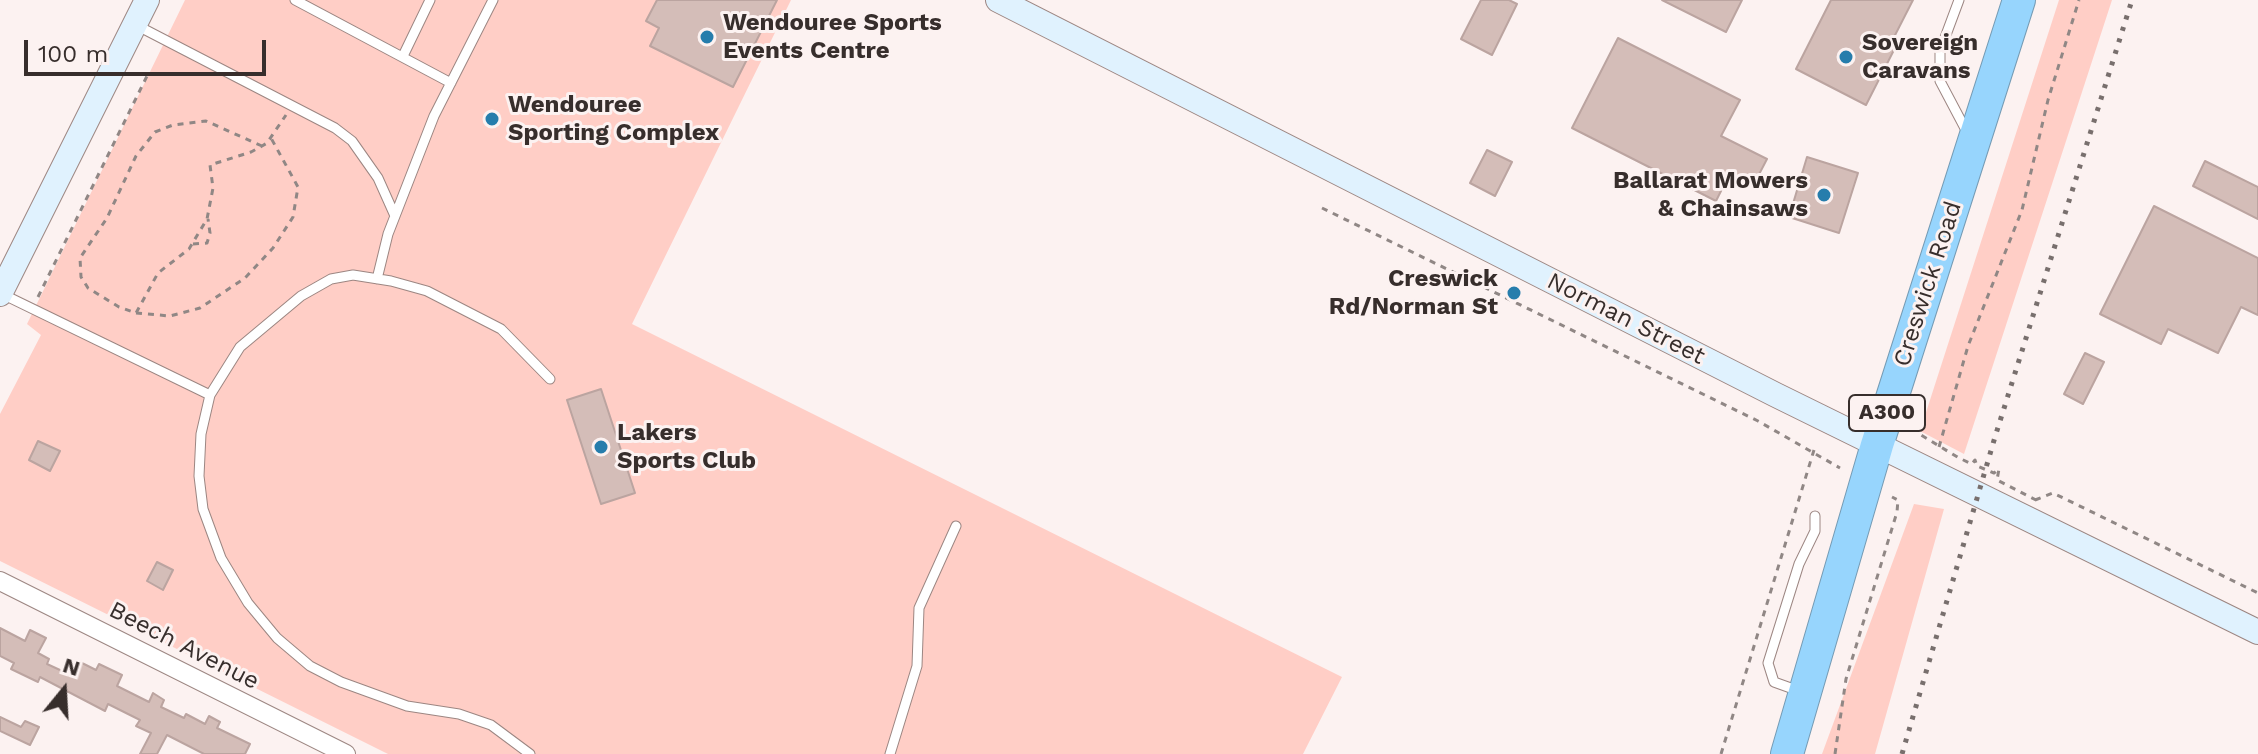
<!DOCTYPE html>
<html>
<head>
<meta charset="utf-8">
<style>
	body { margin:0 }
	#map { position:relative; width:2258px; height:754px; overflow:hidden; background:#fcf2f1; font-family:"Work Sans",sans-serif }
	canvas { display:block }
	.north { position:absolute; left:24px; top:650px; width:80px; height:80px; -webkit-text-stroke:6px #fcf2f1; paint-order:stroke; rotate:18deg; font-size:22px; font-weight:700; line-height:32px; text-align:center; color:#372e2c }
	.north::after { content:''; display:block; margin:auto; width:28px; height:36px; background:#372e2c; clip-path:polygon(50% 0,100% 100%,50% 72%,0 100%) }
	.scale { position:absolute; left:24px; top:40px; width:242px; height:36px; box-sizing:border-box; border:4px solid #372e2c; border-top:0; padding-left:10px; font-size:24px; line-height:28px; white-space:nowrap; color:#372e2c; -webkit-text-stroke:6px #fcf2f1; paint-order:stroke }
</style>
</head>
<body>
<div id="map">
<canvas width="2258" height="754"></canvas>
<div class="north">N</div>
<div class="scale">100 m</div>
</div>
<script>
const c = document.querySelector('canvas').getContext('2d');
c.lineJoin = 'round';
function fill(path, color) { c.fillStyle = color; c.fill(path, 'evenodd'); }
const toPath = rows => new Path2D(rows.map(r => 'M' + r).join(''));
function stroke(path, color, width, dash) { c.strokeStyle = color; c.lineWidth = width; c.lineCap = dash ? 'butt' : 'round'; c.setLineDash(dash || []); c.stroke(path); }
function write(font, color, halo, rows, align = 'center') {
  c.font = font + ' "Work Sans",sans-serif'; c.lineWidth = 6; c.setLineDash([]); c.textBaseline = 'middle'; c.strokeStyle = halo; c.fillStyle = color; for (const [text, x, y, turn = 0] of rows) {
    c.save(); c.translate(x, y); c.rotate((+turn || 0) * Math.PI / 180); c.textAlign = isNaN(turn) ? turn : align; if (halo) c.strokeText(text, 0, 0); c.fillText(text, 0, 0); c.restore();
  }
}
const green = toPath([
	[185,0,791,0,632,324,1342,677,1303,754,388,754,0,561,0,414,41,335,27,324],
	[2059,0,2112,0,1964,454,1920,431],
	[1914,504,1944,509,1875,754,1822,754]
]);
const building = toPath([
	[657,0,777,0,733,87,650,46,659,28,646,21,657,0],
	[1481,0,1509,0,1517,4,1492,55,1461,39,1481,0],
	[1662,0,1742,0,1726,32,1662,0],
	[1831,0,1913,0,1891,43,1896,46,1866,105,1796,69,1831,0],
	[1618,38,1740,100,1721,136,1767,159,1754,184,1730,173,1716,201,1572,128,1618,38],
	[1487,150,1512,162,1495,196,1470,183,1487,150],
	[1807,157,1858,173,1839,233,1789,217,1807,157],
	[2205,161,2258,187,2258,219,2193,186,2205,161],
	[2154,206,2258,258,2258,315,2241,307,2218,353,2168,329,2161,344,2100,314,2154,206],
	[2085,353,2104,362,2083,404,2064,394,2085,353],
	[601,389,635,493,601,504,567,400,601,389],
	[38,441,60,451,50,471,29,460,38,441],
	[157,562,173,570,163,590,147,581,157,562],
	[0,628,25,641,30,630,46,638,38,653,49,659,47,664,73,676,80,662,96,670,99,664,122,675,117,686,149,702,153,693,164,700,161,707,184,718,186,714,205,724,209,716,220,722,217,728,250,744,245,754,204,754,167,735,157,754,140,754,151,733,136,726,140,720,108,704,105,711,40,677,38,682,11,669,14,663,0,656,0,628],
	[0,717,21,727,25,721,39,727,30,745,0,731,0,717]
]);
const path = toPath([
	[262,146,206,121,173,125,155,132,136,156,107,218,80,258,81,277,88,288,119,307,136,313,158,273,189,249,207,219,213,188,210,165,251,152,262,146,267,143,286,115],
	[1322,208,1758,421,1840,468],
	[193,244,207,243,210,233,208,219],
	[38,297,148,74],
	[136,313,170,316,200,308,245,278,273,248,293,217,298,187,271,138],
	[1914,426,1921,435,1959,458,1972,464,1975,460,1977,466,1994,473,1999,469,1997,480,2036,500],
	[1939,447,1968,346,2022,210,2048,100,2079,0],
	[2035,500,2053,493,2258,593],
	[1721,754,1814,450],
	[1835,754,1846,679,1897,512,1898,500,1892,497]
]);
const lane = toPath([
	[295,0,451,83],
	[1959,0,1940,51,1940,81,1968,134],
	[136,25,335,128,352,141,378,178,395,216],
	[403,56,430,0],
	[377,279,388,234,434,116,493,0],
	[0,293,210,395,240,347,301,296,331,279,353,275,391,281,427,291,501,329,550,379],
	[210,395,201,434,199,476,203,509,221,558,248,603,277,638,310,666,341,682,407,706,459,714,491,725,530,754],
	[1799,691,1774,682,1768,663,1799,564,1815,531,1815,516],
	[890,754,917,666,919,608,956,526]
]);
const street = toPath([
	[0,581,346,754]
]);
const secondary = toPath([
	[998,0,1776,395,2258,632],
	[0,294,147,0]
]);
const highway = toPath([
	[1787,754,1877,445,2019,0]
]);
const rail = toPath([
	[1902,754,1995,437,2132,0]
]);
const markers = [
	[707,37,8,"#267dac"],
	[1846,57,8,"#267dac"],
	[492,119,8,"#267dac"],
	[1824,195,8,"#267dac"],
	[1514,293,8,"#267dac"],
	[601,447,8,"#267dac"]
];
const shields = [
	[1887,413,76]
];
const shieldNames = [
	["A300",1887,413]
];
const poiNames = [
	["Wendouree Sports",723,23],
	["Events Centre",723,51],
	["Sovereign",1862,43],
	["Caravans",1862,71],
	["Wendouree",508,105],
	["Sporting Complex",508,133],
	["Ballarat Mowers",1808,181,"right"],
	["& Chainsaws",1808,209,"right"],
	["Creswick",1498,279,"right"],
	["Rd/Norman St",1498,307,"right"],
	["Lakers",617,433],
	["Sports Club",617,461]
];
const streetNames = [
	["Creswick Road",1928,284,-72],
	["Norman Street",1626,319,27],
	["Beech Avenue",184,646,27]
];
fill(green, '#ffcec6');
fill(building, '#d4bdb8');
stroke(building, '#bba4a0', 2);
stroke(lane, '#9c8682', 11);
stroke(street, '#9c8682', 20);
stroke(secondary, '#9c8682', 26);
stroke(highway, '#759bb4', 34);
stroke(path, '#908785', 3, [6, 6]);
stroke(lane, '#fff', 9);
stroke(street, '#fff', 18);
stroke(secondary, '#e0f2fe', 24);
stroke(highway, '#97d5fd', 32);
stroke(rail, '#786f6d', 5, [4, 8]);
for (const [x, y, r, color] of markers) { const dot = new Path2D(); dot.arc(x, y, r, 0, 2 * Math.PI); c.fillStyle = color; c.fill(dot); stroke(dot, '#fcf2f1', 3); }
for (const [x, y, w] of shields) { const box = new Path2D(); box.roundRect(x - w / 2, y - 18, w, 36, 6); c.fillStyle = '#fcf2f1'; c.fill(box); stroke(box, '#372e2c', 2); }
write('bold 22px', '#372e2c', null, shieldNames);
write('bold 24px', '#372e2c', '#fcf2f1', poiNames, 'left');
write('24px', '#372e2c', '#fcf2f1', streetNames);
</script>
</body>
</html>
